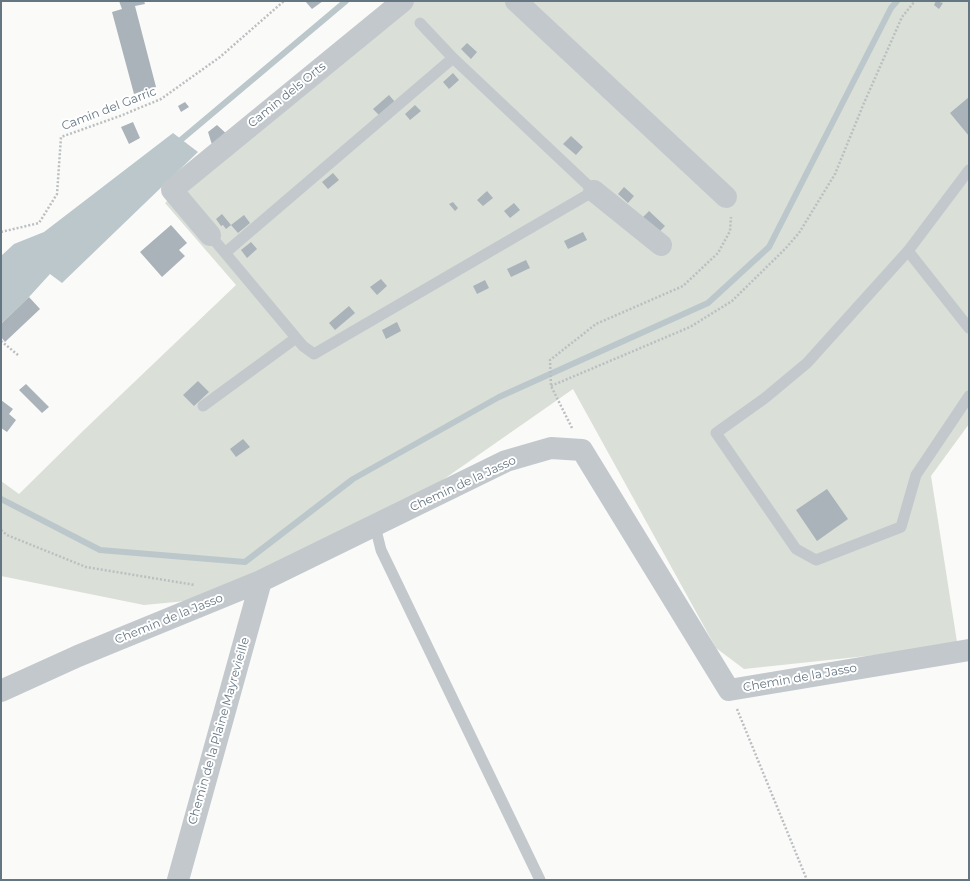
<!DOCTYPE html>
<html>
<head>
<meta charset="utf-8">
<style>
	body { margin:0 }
	#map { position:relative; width:970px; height:881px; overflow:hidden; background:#fafaf8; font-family:Montserrat,sans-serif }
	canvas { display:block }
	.frame { position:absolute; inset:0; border:2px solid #657683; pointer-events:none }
</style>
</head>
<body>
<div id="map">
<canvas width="970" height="881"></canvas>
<div class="frame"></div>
</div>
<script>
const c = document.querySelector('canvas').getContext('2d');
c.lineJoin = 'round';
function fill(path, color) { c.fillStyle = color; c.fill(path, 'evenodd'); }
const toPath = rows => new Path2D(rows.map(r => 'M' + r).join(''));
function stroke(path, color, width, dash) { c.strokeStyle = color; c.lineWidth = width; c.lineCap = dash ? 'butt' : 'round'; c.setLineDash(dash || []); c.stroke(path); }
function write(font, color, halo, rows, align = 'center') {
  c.font = font + ' Montserrat,sans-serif'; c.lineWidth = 4; c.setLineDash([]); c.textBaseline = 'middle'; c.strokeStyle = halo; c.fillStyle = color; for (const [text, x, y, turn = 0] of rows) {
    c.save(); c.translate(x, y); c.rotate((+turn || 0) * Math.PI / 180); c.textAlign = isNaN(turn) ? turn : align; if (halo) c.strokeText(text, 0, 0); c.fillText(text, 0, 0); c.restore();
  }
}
const green = toPath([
	[411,1,969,1,969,424,931,476,957,642,876,655,744,669,716,648,573,389,371,530,238,596,144,605,1,576,1,481,19,494,84,430,236,285,165,203]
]);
const water = toPath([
	[173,133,198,152,62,283,50,274,29,297,1,324,1,256,14,244,44,232]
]);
const stream = toPath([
	[176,144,346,1],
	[1,499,100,550,245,562,353,479,499,397,708,303,769,247,891,8,897,1]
]);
const building = toPath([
	[119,1,144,1,145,4,135,6,156,87,134,94,112,12,122,9],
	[305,1,323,1,312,9],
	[936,1,943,3,939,9,934,5],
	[467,43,477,52,471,59,461,49],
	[453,73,459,80,449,89,443,82],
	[389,95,395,102,379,115,373,109],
	[969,97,969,136,950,113],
	[185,102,189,107,181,112,178,106],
	[415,105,421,111,410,120,405,114],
	[133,122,140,138,129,144,121,127],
	[217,125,230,137,214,151,208,132],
	[571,136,583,147,576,155,563,144],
	[333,173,339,180,328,189,322,182],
	[624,187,634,196,628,203,618,194],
	[487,191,493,198,483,206,477,200],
	[453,202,458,208,455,211,449,204],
	[514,203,520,210,510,218,504,211],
	[649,211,665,226,659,232,643,217],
	[222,214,231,225,226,229,223,225,221,226,216,219],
	[244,215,250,223,238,233,231,225],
	[171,225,187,243,179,250,185,256,162,277,140,252],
	[583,232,587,240,568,249,564,241],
	[251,242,257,249,247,258,241,250],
	[526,260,530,268,511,277,507,269],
	[381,279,387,286,377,295,370,287],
	[485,280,489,288,477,294,473,286],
	[29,297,40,309,5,342,1,337,1,324],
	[349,306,355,313,335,330,329,323],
	[397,322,401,331,386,339,382,330],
	[198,381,209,392,194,406,183,395],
	[26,384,49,407,42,413,19,390],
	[1,400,13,409,9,414,16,420,7,432,1,428],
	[243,439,250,447,236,457,230,449],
	[827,489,848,519,817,541,796,510]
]);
const path = toPath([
	[1,232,39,223,57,194,61,137,120,116,161,99,220,57,284,1],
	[1,341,18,355],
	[551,386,690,327,732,301,785,249,799,233,835,174,864,103,902,17,915,1],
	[572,428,551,386,550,360,596,324,683,286,718,253,730,231,731,217],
	[1,530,7,535,86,567,195,585],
	[737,709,807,880]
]);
const lane = toPath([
	[969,170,908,251,807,363,765,398,716,433,796,549,816,560,901,527,916,475,969,396],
	[210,235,303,346,314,354,594,191,453,58,420,23],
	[908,251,969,328],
	[225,253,453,58],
	[203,406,296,338],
	[375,526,381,550,540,880]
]);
const street = toPath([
	[516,1,726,197],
	[594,191,661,245],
	[210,235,172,190,403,1],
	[1,691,78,656,261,581,506,461,551,448,582,450,729,690,969,650],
	[178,880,261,581]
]);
const streetNames = [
	["Camin dels Orts",287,95,-39],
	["Camin del Garric",109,109,-21],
	["Chemin de la Jasso",463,484,-25],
	["Chemin de la Jasso",169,619,-22],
	["Chemin de la Jasso",800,678,-10],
	["Chemin de la Plaine Mayrevieille",219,731,-74]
];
fill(green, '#dadfd7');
fill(water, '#bbc7cb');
stroke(stream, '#bbc7cb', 6);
fill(building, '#aab3b9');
stroke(path, '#bbbfc2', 2.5, [2, 2]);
stroke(lane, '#c3c8cc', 11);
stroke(street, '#c3c8cc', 22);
write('12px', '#657683', '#fff', streetNames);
</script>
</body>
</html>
